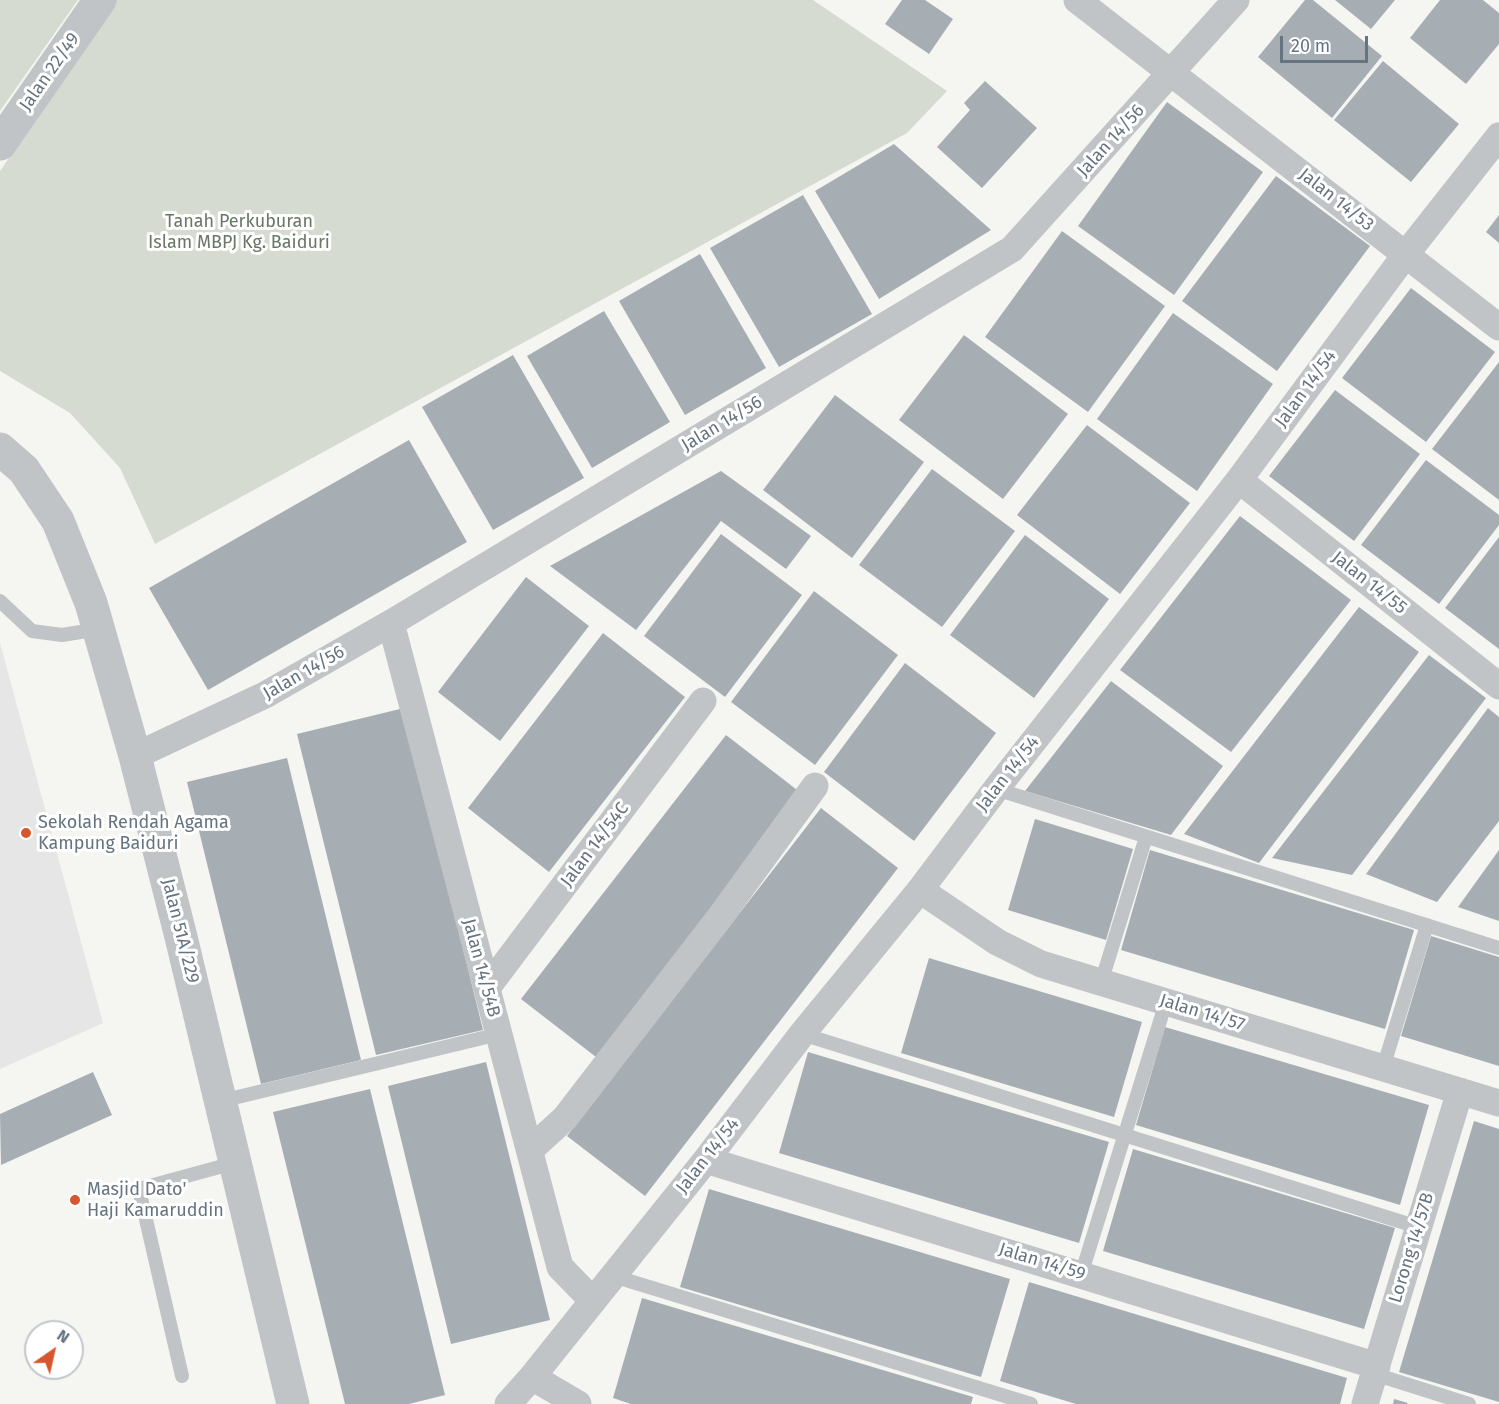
<!DOCTYPE html>
<html>
<head>
<meta charset="utf-8">
<style>
	body { margin:0 }
	#map { position:relative; width:1499px; height:1404px; overflow:hidden; background:#f5f5f1; font-family:"Fira Sans",sans-serif }
	canvas { display:block }
	.north { position:absolute; left:24px; top:1320px; width:60px; height:60px; box-sizing:border-box; background:#fff; border:2px solid #c1c7cc; border-radius:50%; rotate:34deg; font-size:16px; font-weight:700; line-height:24px; text-align:center; color:#657480 }
	.north::after { content:''; display:block; margin:auto; width:21px; height:27px; background:#d7562e; clip-path:polygon(50% 0,100% 100%,50% 72%,0 100%) }
	.scale { position:absolute; left:1280px; top:36px; width:88px; height:27px; box-sizing:border-box; border:3px solid #657480; border-top:0; padding-left:8px; font-size:18px; line-height:21px; white-space:nowrap; color:#657480; -webkit-text-stroke:4px #fff; paint-order:stroke }
</style>
</head>
<body>
<div id="map">
<canvas width="1499" height="1404"></canvas>
<div class="north">N</div>
<div class="scale">20 m</div>
</div>
<script>
const c = document.querySelector('canvas').getContext('2d');
c.lineJoin = 'round';
function fill(path, color) { c.fillStyle = color; c.fill(path, 'evenodd'); }
const toPath = rows => new Path2D(rows.map(r => 'M' + r).join(''));
function stroke(path, color, width, dash) { c.strokeStyle = color; c.lineWidth = width; c.lineCap = dash ? 'butt' : 'round'; c.setLineDash(dash || []); c.stroke(path); }
function write(font, color, halo, rows, align = 'center') {
  c.font = font + ' "Fira Sans",sans-serif'; c.lineWidth = 6; c.setLineDash([]); c.textBaseline = 'middle'; c.strokeStyle = halo; c.fillStyle = color; for (const [text, x, y, turn = 0] of rows) {
    c.save(); c.translate(x, y); c.rotate((+turn || 0) * Math.PI / 180); c.textAlign = isNaN(turn) ? turn : align; if (halo) c.strokeText(text, 0, 0); c.fillText(text, 0, 0); c.restore();
  }
}
const built = toPath([
	[0,643,103,1023,0,1069]
]);
const green = toPath([
	[0,0,78,0,0,111],
	[116,0,813,0,947,91,907,133,155,544,120,468,70,413,0,371,0,171]
]);
const building = toPath([
	[902,0,925,0,953,19,929,54,885,24],
	[1305,0,1313,0,1382,56,1332,118,1258,57],
	[1335,0,1395,0,1371,29],
	[1440,0,1483,0,1499,13,1499,44,1466,84,1410,38],
	[1383,61,1459,124,1411,182,1334,120],
	[985,81,1037,128,982,188,937,147,970,110,964,103],
	[1167,102,1263,172,1174,295,1078,226],
	[894,144,991,230,879,299,815,191],
	[1276,176,1370,246,1277,371,1182,301],
	[803,195,872,314,779,367,710,248],
	[1499,215,1499,243,1486,232],
	[1062,231,1165,306,1088,412,985,337],
	[700,254,766,368,685,415,619,301],
	[1411,288,1495,352,1426,442,1342,378],
	[604,311,670,422,592,468,527,356],
	[1173,313,1273,384,1197,491,1097,419],
	[964,335,1068,414,1003,499,899,420],
	[513,355,584,478,493,530,422,407],
	[1499,362,1499,500,1432,449],
	[1335,390,1420,454,1354,541,1269,476],
	[835,395,924,462,852,558,763,490],
	[1087,425,1190,503,1120,594,1017,515],
	[409,440,467,542,208,690,149,588],
	[1426,460,1499,515,1499,525,1439,604,1361,545],
	[932,469,1015,531,942,627,859,565],
	[721,471,811,536,786,569,721,521,636,630,550,566],
	[1240,516,1351,600,1231,752,1120,670],
	[721,534,802,595,725,697,644,636],
	[1025,535,1109,599,1034,698,950,635],
	[1499,537,1499,649,1445,608],
	[526,577,589,626,500,741,438,692],
	[814,591,898,655,815,765,731,702],
	[1359,607,1419,652,1259,863,1184,834],
	[603,633,685,697,549,872,468,808],
	[1429,655,1486,698,1352,875,1272,858],
	[905,663,996,733,914,841,824,772],
	[1111,681,1223,766,1171,835,1025,791],
	[404,708,483,1030,376,1055,297,734],
	[1488,708,1499,717,1499,821,1437,902,1366,874],
	[726,735,801,793,596,1057,521,999],
	[287,758,361,1060,261,1084,187,782],
	[821,808,898,868,645,1196,567,1136],
	[1035,819,1133,849,1106,940,1008,910],
	[1150,850,1414,930,1385,1029,1121,950],
	[1499,850,1499,921,1458,907],
	[1431,936,1499,957,1499,1066,1401,1036],
	[929,958,1142,1022,1114,1117,901,1053],
	[1165,1027,1429,1105,1400,1205,1136,1125],
	[808,1052,1109,1142,1079,1243,779,1153],
	[486,1062,550,1320,451,1344,388,1086],
	[93,1072,112,1115,1,1165,0,1114],
	[370,1089,445,1395,409,1404,345,1404,273,1112],
	[1474,1121,1499,1129,1499,1402,1399,1372],
	[1133,1149,1395,1228,1364,1329,1103,1251],
	[709,1189,1010,1279,981,1377,680,1287],
	[1029,1282,1347,1378,1340,1404,1076,1404,1000,1381],
	[642,1298,973,1397,971,1404,631,1404,613,1398],
	[1394,1399,1408,1403,1407,1404,1393,1404]
]);
const service = toPath([
	[0,601,32,631,62,635,99,629],
	[996,789,1499,948],
	[1101,983,1146,837],
	[802,1034,1418,1227],
	[1383,1068,1427,925],
	[221,1101,499,1034],
	[1081,1275,1166,1002],
	[613,1276,1031,1404],
	[1374,1374,1469,1404],
	[182,1376,139,1189,234,1163]
]);
const minor = toPath([
	[1077,0,1499,327],
	[1239,480,1499,686],
	[391,623,560,1267,593,1301],
	[135,756,265,695,391,623,1012,249,1236,0],
	[920,890,997,942,1041,964,1499,1103],
	[487,988,703,701],
	[530,1150,565,1118,723,913,815,786],
	[706,1160,1377,1366],
	[532,1377,578,1404],
	[508,1404,532,1377,706,1160,802,1034,920,890,996,789,1239,480,1406,254,1499,136],
	[1365,1404,1460,1091]
]);
const tertiary = toPath([
	[0,144,100,0],
	[0,449,24,470,58,521,91,603,135,756,181,937,293,1404]
]);
const markers = [
	[26,833,6,"#d7562e"],
	[75,1200,6,"#d7562e"]
];
const streetNames = [
	["Jalan 22/49",50,72,-55],
	["Jalan 14/56",1111,141,-48],
	["Jalan 14/53",1336,200,38],
	["Jalan 14/54",1306,389,-54],
	["Jalan 14/56",722,424,-31],
	["Jalan 14/55",1369,583,38],
	["Jalan 14/56",304,673,-30],
	["Jalan 14/54",1008,774,-52],
	["Jalan 14/54C",595,845,-53],
	["Jalan 51A/229",180,931,76],
	["Jalan 14/54B",481,968,75],
	["Jalan 14/57",1202,1013,17],
	["Jalan 14/54",708,1156,-52],
	["Lorong 14/57B",1412,1248,-73],
	["Jalan 14/59",1042,1262,17]
];
const parkNames = [
	["Tanah Perkuburan",239,222],
	["Islam MBPJ Kg. Baiduri",239,243]
];
const poiNames = [
	["Sekolah Rendah Agama",38,823],
	["Kampung Baiduri",38,844],
	["Masjid Dato'",87,1190],
	["Haji Kamaruddin",87,1211]
];
fill(built, '#e5e6e5');
fill(green, '#d6dbd2');
fill(building, '#a7aeb3');
stroke(service, '#c0c4c7', 14);
stroke(minor, '#c0c4c7', 27);
stroke(tertiary, '#c0c4c7', 33);
for (const [x, y, r, color] of markers) { const dot = new Path2D(); dot.arc(x, y, r, 0, 2 * Math.PI); c.fillStyle = color; c.fill(dot); stroke(dot, '#fff', 2); }
write('18px', '#657480', '#fff', streetNames);
write('18px', '#687864', '#fff', parkNames);
write('18px', '#657480', '#fff', poiNames, 'left');
</script>
</body>
</html>
